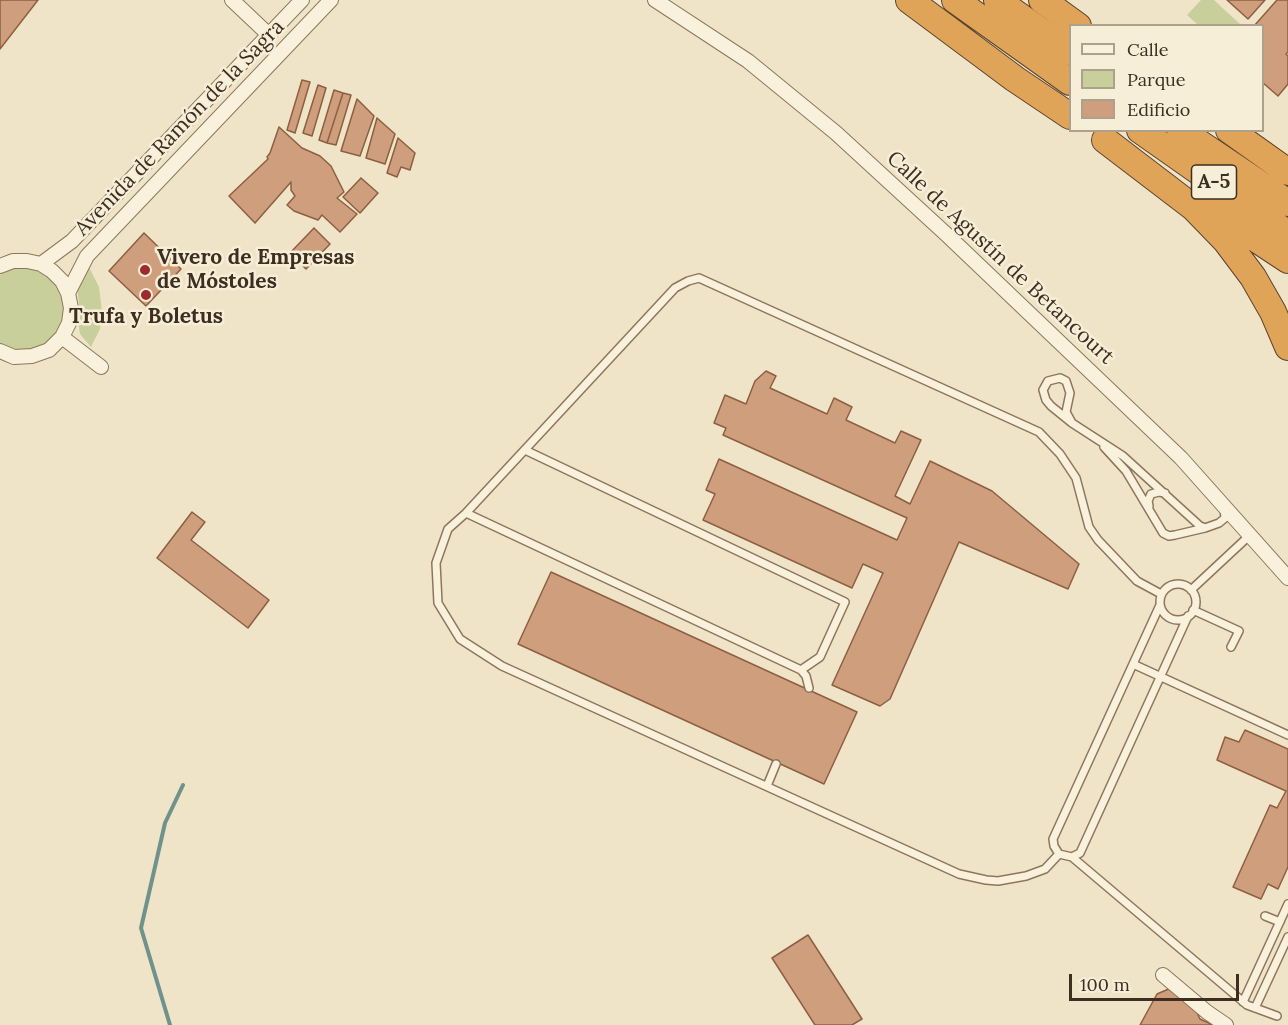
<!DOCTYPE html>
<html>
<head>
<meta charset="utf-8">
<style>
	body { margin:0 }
	#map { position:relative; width:1288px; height:1025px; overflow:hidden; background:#f0e4c8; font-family:Lora,serif }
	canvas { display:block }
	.legend { position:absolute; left:1069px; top:24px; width:195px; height:108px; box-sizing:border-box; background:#f7eed8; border:2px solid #ada18e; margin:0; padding:8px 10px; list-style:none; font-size:18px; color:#3d2e20 }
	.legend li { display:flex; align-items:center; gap:12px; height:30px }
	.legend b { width:30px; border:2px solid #ada18e }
	.scale { position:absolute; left:1069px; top:974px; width:170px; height:27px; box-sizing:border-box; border:3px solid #3d2e20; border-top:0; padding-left:8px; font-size:18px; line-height:21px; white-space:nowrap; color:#3d2e20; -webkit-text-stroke:4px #f7eed8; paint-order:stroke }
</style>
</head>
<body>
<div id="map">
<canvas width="1288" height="1025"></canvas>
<ul class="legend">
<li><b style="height:8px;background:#faf1dc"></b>Calle</li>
<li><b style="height:16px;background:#c9cf9b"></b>Parque</li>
<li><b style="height:16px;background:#cf9f7d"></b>Edificio</li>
</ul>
<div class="scale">100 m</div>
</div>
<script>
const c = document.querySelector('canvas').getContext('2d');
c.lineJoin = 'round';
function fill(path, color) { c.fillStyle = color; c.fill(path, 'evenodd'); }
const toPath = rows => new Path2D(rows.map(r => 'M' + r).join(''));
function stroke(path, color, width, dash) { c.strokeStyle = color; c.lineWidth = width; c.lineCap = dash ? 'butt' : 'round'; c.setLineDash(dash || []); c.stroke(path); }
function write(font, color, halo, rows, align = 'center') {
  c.font = font + ' Lora,serif'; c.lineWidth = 5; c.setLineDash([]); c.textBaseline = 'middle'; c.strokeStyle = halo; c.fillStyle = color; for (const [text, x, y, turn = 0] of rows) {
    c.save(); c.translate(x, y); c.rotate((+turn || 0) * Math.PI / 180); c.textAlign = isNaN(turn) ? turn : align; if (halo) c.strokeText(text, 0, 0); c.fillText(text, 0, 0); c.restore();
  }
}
const green = toPath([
	[1201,0,1214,0,1241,25,1198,25,1187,15],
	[88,265,99,287,102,312,100,329,91,347,80,334,78,321,79,304,77,287],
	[29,268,45,274,57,286,64,303,63,320,55,335,41,346,25,350,8,348,0,343,0,275,12,269]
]);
const stream = toPath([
	[170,1025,141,928,165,823,183,785]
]);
const building = toPath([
	[0,0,38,0,0,49,0,0],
	[1227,0,1265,0,1248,19,1227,0],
	[1277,0,1288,0,1288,52,1286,54,1288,56,1288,84,1278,96,1262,82,1262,26,1254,26,1277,0],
	[302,80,310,82,295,133,287,130,302,80],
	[318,85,326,88,312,136,303,133,318,85],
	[334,90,343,93,327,143,319,140,334,90],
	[343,93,351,95,336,145,327,143,343,93],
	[357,99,374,116,360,156,341,151,357,99],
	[377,118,395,134,385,164,366,158,377,118],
	[279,127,302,148,320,156,331,166,344,192,337,198,357,214,340,232,322,215,318,220,294,211,287,205,295,196,291,190,291,182,255,223,229,196,268,159,267,157,270,153,279,127],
	[398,138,415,153,410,170,401,167,397,177,387,173,398,138],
	[361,178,378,193,360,213,343,197,361,178],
	[314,228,330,244,306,269,290,253,314,228],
	[144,233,181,269,146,306,109,271,144,233],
	[766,371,776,376,770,388,827,414,834,398,852,407,846,420,895,443,901,431,921,440,895,496,910,504,930,461,992,491,1079,564,1068,589,959,542,890,699,880,706,832,685,883,573,863,564,852,588,703,520,715,494,706,490,719,459,897,540,907,518,723,435,726,428,714,423,725,395,746,404,755,381,766,371],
	[192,512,205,522,191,540,269,600,248,628,157,558,192,512],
	[551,572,857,712,824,784,518,644,551,572],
	[1245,730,1288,749,1288,867,1278,889,1268,884,1261,899,1233,887,1270,805,1277,808,1286,791,1217,760,1225,737,1239,742,1245,730],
	[808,935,862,1019,852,1025,815,1025,772,958,808,935],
	[1171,988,1191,1000,1200,1019,1213,1025,1140,1025,1157,994,1171,988]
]);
const service = toPath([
	[1072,423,1066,412,1070,393,1066,381,1060,378,1048,381,1043,390,1046,400,1051,406,1072,423,1123,456,1200,526,1205,528,1219,523,1225,518,1224,508],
	[1104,447,1126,471,1163,533,1169,536,1175,535,1205,528],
	[1149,506,1148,501,1151,494,1159,492,1165,493],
	[466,513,801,670,820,657,845,602,525,450],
	'1160 602a18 18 0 1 1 36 0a18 18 0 1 1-36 0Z',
	[1191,590,1250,535],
	[1160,605,1053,839,1054,846,1059,854,1072,857,1080,853,1188,616],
	[1193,610,1239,631,1231,647],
	[1133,664,1288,735],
	[801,670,806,676,809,688],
	[767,786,776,764],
	[1059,854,1045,869,1026,876,998,881,986,880,959,874,502,666,460,639,438,603,436,563,448,529,466,513,675,288,688,281,699,278,1039,432,1060,454,1076,478,1089,527,1098,540,1137,581,1161,594],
	[1072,857,1247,1005,1277,1016],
	[1265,916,1280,922],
	[1243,1002,1288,904],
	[1255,1008,1288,937]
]);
const minor = toPath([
	[232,0,269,35],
	[655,0,748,61,836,133,946,234,1181,458,1288,578],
	[41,264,72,241,302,0],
	[0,266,13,261,27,261,41,264,52,271,62,281,68,293,71,308,69,323,62,337,49,350,32,356,14,357,0,351],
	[68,293,87,256,331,0],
	[62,337,101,367],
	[1163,975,1207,1012,1226,1025]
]);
const motorway = toPath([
	[909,0,1015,79,1070,116],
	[955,0,1070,82],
	[997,0,1070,52],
	[1042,0,1078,26],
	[1140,130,1288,234],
	[1180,130,1288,203],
	[1229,130,1288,172],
	[1105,140,1194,208,1226,241,1253,277,1273,312,1288,347],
	[1209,208,1288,260]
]);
const markers = [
	[145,270,6,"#9e2a2b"],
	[146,295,6,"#9e2a2b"]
];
const shields = [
	[1214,182,45]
];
const shieldNames = [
	["A-5",1214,182]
];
const streetNames = [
	["Avenida de Ramón de la Sagra",180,128,-46],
	["Calle de Agustín de Betancourt",1000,258,43]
];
const poiNames = [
	["Vivero de Empresas",157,258],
	["de Móstoles",157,282],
	["Trufa y Boletus",146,317,"center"]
];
fill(green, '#c9cf9b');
stroke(stream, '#6f938a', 4);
fill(building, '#cf9f7d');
stroke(building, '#8d5f41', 1.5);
stroke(service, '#8d765c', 10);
stroke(minor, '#8d765c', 16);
stroke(motorway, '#5b4430', 28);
stroke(service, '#faf1dc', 7);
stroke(minor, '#faf1dc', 14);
stroke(motorway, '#e0a458', 26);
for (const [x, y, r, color] of markers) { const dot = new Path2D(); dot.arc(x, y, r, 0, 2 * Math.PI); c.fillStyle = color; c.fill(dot); stroke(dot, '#f7eed8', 2); }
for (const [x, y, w] of shields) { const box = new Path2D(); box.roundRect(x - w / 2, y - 17, w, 34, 4.5); c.fillStyle = '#f7eed8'; c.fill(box); stroke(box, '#3d2e20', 1.5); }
write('bold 20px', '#3d2e20', null, shieldNames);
write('21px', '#3d2e20', '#f7eed8', streetNames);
write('bold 21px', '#3d2e20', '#f7eed8', poiNames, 'left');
</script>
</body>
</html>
